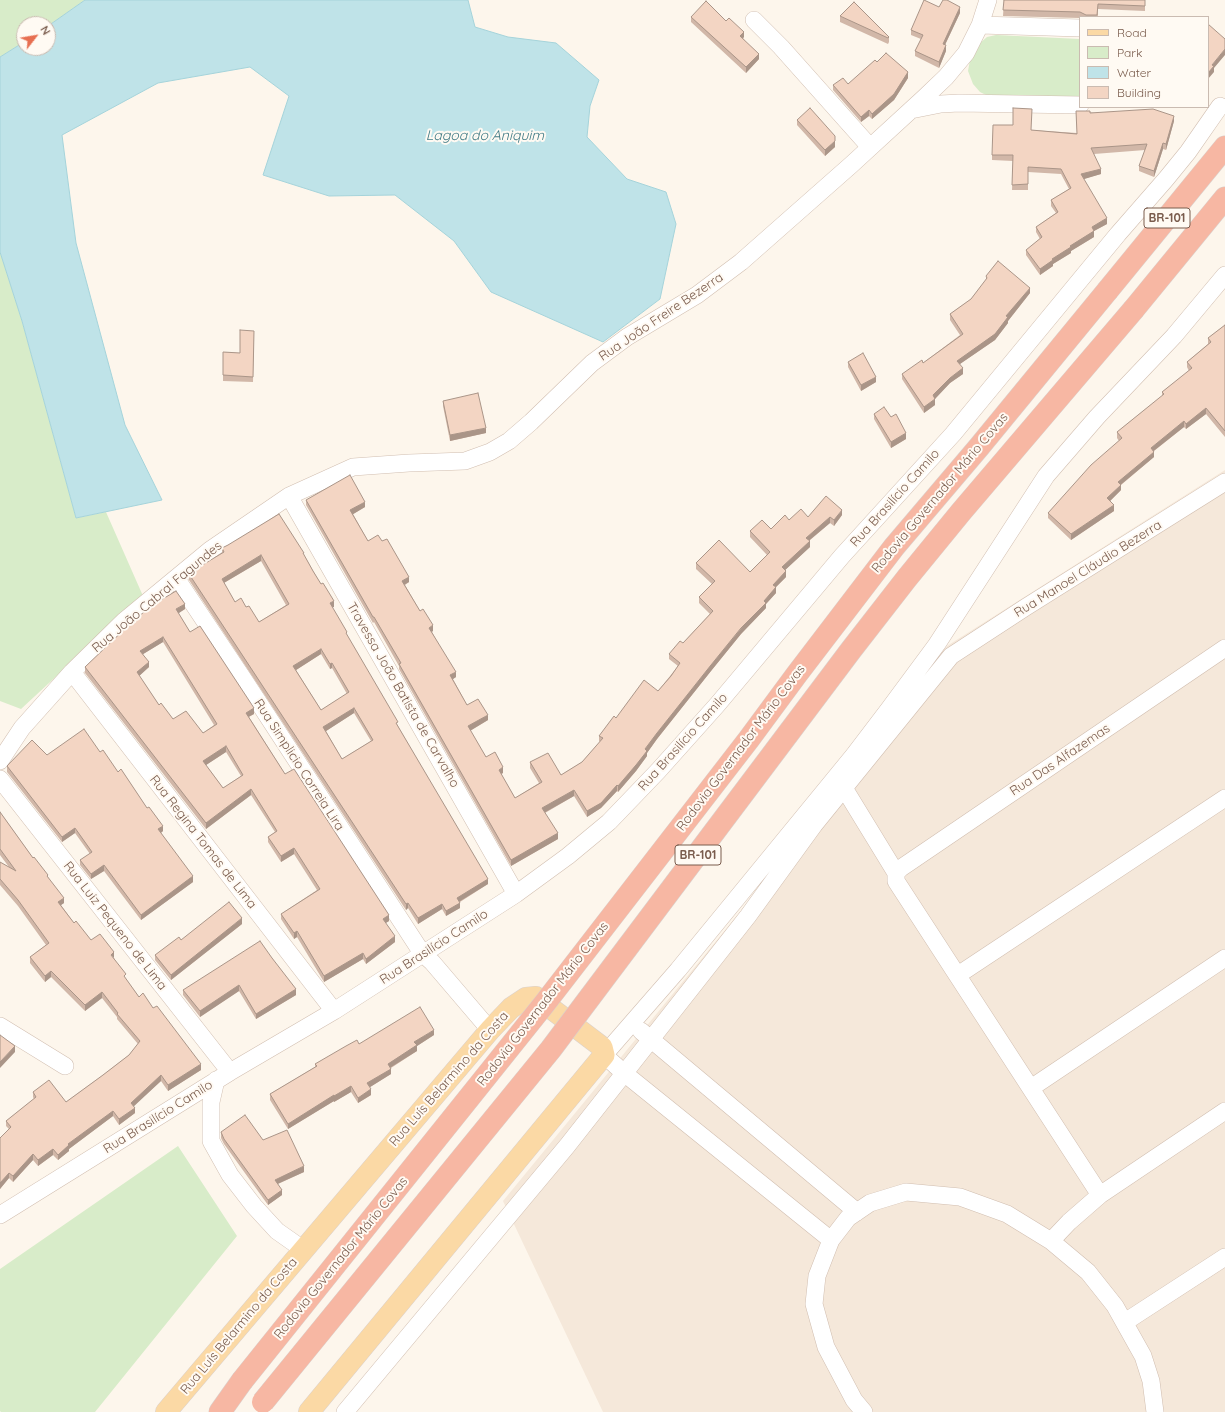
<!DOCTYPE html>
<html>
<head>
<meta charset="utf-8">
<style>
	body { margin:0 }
	#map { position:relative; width:1225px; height:1412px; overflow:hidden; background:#fdf6ec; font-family:Quicksand,sans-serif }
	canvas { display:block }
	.legend { position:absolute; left:1079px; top:16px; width:130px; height:92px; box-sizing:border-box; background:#fffaf3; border:1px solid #cabbb1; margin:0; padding:5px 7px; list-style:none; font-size:12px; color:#7a5c4d }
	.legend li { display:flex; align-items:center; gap:8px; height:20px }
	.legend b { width:20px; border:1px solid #cabbb1 }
	.north { position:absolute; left:16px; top:16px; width:40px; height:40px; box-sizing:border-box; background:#fffaf3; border:1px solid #cabbb1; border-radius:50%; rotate:59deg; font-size:11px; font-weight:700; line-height:16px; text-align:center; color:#7a5c4d }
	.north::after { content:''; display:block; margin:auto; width:14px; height:18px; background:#e76f51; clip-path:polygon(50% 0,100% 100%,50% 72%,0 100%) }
</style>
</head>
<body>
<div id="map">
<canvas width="1225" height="1412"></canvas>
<ul class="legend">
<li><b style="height:5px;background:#fbd9a5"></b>Road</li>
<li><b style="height:11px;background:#d8ecc9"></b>Park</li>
<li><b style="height:11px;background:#bfe3e8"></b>Water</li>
<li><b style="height:11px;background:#f3d5c3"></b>Building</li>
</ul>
<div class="north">N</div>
</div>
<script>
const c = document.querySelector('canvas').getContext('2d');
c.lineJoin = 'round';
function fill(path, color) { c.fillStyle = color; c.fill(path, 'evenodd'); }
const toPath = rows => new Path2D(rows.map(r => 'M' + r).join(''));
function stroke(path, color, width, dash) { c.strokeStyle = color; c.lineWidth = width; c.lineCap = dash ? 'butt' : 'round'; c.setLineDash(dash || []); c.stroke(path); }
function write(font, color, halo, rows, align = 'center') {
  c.font = font + ' Quicksand,sans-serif'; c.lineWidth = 4; c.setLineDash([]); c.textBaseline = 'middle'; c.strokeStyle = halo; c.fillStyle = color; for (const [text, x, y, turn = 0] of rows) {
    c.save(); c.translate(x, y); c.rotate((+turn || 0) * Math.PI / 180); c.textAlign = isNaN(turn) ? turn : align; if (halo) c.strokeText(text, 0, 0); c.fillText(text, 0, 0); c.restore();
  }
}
const residential = toPath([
	[1225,470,1225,1412,603,1412,503,1201,758,890,947,646]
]);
const green = toPath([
	[0,0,85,0,48,26,48,24,24,24,24,42,0,57],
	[996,35,1080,39,1080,98,990,97,980,92,973,84,968,71,970,60,980,43,987,37],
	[0,252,22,321,76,518,106,512,143,596,21,709,0,701],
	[178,1146,237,1236,95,1412,1,1412,0,1411,0,1269]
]);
const water = toPath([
	[85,0,468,0,475,27,508,37,556,43,599,80,590,106,587,137,627,179,666,192,676,224,660,299,603,342,491,292,454,241,395,195,329,196,263,175,289,96,250,67,158,83,62,135,76,243,125,425,162,500,76,518,22,321,0,252,0,57,24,42,24,48,48,48,48,26,85,0]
]);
const minor = toPath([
	[754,20,781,47,870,147],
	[980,25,1080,28],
	[911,110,941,104,959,103,1080,105],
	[289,496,516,894],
	[176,578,242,677,422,953,432,962,490,1030],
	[72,672,334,1011],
	[0,761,22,728,72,672,124,621,210,550,289,496,353,467,409,463,465,461,490,452,509,441,531,422,592,363,627,337,697,295,741,262,851,165,924,98,946,77,966,53,980,25,988,0],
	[0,779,230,1072],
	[844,788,896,873,896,881,1100,1195],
	[896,873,901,868,1225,648],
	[958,975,1225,798],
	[0,1026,65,1066],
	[641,1031,857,1212],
	[216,1080,211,1102,211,1141,230,1175,254,1206,277,1231,304,1250],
	[1031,1088,1225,958],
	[0,1215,230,1072,334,1011,516,894,568,856,609,822,658,771,717,705,842,556,953,434,1118,234,1166,179,1188,152,1220,106],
	[831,1240,624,1073,604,1055,678,970,854,755,889,709,937,644,1046,476,1097,417,1174,336,1225,275],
	[1051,1241,1069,1222,1100,1195,1225,1111],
	[1125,1322,1225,1257],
	[345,1412,567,1146,748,916,814,825,951,656,1026,607,1225,482],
	[864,1412,854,1400,826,1347,814,1304,817,1276,831,1240,848,1218,870,1203,906,1192,960,1197,1007,1214,1051,1241,1088,1272,1115,1306,1143,1356,1151,1381,1155,1412]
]);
const major = toPath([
	[166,1412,490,1030,511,1008,526,998,536,997,602,1047,604,1055,309,1412]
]);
const highway = toPath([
	[1108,290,1225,147],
	[1134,309,1225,198],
	[220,1412,242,1381]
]);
const highwayBridge = toPath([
	[242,1381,545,1003,749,739,797,674,894,547,979,447,1108,290],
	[263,1402,551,1049,851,650,907,578,961,512,1134,309]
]);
const wall = toPath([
	[1004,0,1145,0,1145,11,1098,9,1098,17,1080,17,1080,18,1003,16],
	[939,7,960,13,945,45,946,51,939,68,915,56,915,51,921,39,911,35,911,30],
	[840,16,889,37,889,42,888,44,840,22],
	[691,17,744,37,743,38,759,59,746,73,691,22],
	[877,62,908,78,894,100,872,119,869,116,861,122,833,90,833,85,848,84],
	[1076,111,1174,121,1166,150,1163,149,1154,177,1139,171,1139,166,1145,150,1094,154,1101,174,1083,179,1107,224,1094,231,1094,237,1071,251,1071,253,1053,264,1053,266,1040,275,1026,255,1026,250,1040,239,1036,232,1036,227,1056,213,1051,206,1051,200,1069,189,1061,174,1028,172,1028,190,1012,190,1013,161,992,160,992,155,1013,125,1031,130,1077,133],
	[797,120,835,147,825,156,797,125],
	[986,276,1030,293,1008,321,1008,323,995,340,960,364,963,374,950,383,935,399,935,405,924,413,902,379,902,374,923,363,960,335,950,320,950,314,971,299,986,280],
	[1225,325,1225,437,1206,414,1186,429,1184,427,1154,451,1154,457,1121,485,1121,490,1110,501,1114,511,1071,540,1048,518,1048,513,1119,441,1117,438,1117,432,1162,396,1162,392,1189,371,1187,367,1187,362,1208,344,1208,338],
	[254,331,253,382,223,381,223,352,240,353],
	[848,362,876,382,861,391,848,367],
	[443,401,486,433,450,441,443,406],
	[874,414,891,417,906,439,891,448,874,419],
	[306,500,365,507,353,514,368,541,409,582,405,585,420,611,433,631,432,632,456,677,453,679,467,705,488,720,470,731,486,757,503,773,501,774,515,798,539,783,530,768,530,762,561,775,582,762,600,742,599,741,599,736,616,718,658,691,678,666,669,659,669,654,683,643,710,614,699,603,699,597,712,584,696,569,696,563,750,572,767,555,750,537,750,531,771,529,789,520,808,517,842,515,834,526,830,523,809,541,810,547,785,570,786,577,776,587,776,593,766,604,766,608,741,634,711,671,657,739,647,753,647,756,636,771,618,792,617,791,601,808,587,817,574,796,545,813,558,839,511,866,399,669,399,666,374,622,373,623,306,505],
	[222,548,304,555,334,607,332,607,347,635,398,726,488,884,460,902,460,908,446,916,442,909,418,924,408,908,406,910,189,580,189,574,222,553],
	[261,561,286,605,259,622,246,607,235,602,224,583],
	[321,654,330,669,332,668,347,694,321,710,296,670],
	[354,713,371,741,342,759,326,731],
	[151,606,185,609,178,613,190,632,254,714,249,717,285,774,389,921,385,923,395,942,366,964,363,959,324,982,297,937,294,939,281,919,281,914,317,890,294,854,281,862,268,842,268,837,275,832,251,795,206,829,85,673,85,667],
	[163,642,214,725,203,733,173,719,159,705,139,676,149,667,143,654],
	[226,752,241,776,223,788,206,765],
	[100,752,118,772,163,831,161,833,193,882,141,920,104,871,91,879,80,865,80,860,90,854,75,833,62,842,7,772,7,766,47,755],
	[0,812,33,858,48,877,64,903,61,905,74,923,91,940,114,958,126,979,139,997,153,1008,201,1070,168,1091,161,1081,133,1106,135,1113,119,1125,113,1116,69,1149,69,1151,58,1160,53,1155,38,1166,33,1160,13,1182,9,1178,0,1189,0,1138,9,1129,6,1126,6,1121,34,1099,33,1097,33,1092,66,1102,103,1075,129,1055,138,1044,117,1019,117,1017,102,998,85,1011,51,977,45,982,30,963,30,957,46,945,18,906,0,885,0,862,9,867,0,855],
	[242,924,171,980,155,960,155,955,181,940],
	[272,958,296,995,256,1019,239,991,200,1017,183,995,183,990],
	[434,1035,417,1046,417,1051,391,1068,391,1074,370,1087,371,1095,358,1103,351,1092,334,1102,334,1101,288,1129,270,1100,270,1094,315,1067,315,1064,359,1044],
	[221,1132,263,1140,304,1172,278,1184,282,1195,268,1205,224,1144,221,1138]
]);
const shadedWall = toPath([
	[960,7,960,13,943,49,943,44],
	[744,32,744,37,740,41,740,36],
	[946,45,946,51,939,68,939,62],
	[1225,49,1225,55,1214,68,1214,72,1208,79,1208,73,1212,65],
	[759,54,759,59,746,73,746,67],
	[908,72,908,78,894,100,872,119,872,114],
	[869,110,869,116,861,122,861,117],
	[1174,116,1174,121,1166,150,1166,144],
	[835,141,835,147,825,156,825,150],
	[1163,143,1163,149,1154,177,1154,171],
	[1101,169,1101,174,1081,180,1081,174],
	[1107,218,1107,224,1094,231,1094,237,1071,251,1071,253,1053,264,1053,266,1040,275,1040,269,1052,259,1070,246,1092,227],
	[1030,288,1030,293,1008,321,1008,323,995,340,957,366,957,361,1006,316],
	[963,368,963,374,950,383,933,401,933,395,950,378],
	[876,377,876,382,861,391,861,385],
	[935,399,935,405,924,413,924,407],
	[1206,408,1206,414,1186,429,1186,424],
	[1184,421,1184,427,1151,453,1151,448],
	[486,428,486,433,450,441,450,435],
	[906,433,906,439,891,448,891,442],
	[1154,452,1154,457,1118,487,1118,482],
	[1121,485,1121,490,1107,504,1107,498],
	[365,502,365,507,350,516,350,510],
	[1114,505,1114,511,1071,540,1071,534],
	[842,510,842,515,834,526,834,520],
	[830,517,830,523,806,543,806,538],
	[810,541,810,547,782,573,782,567],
	[261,555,261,561,222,584,222,579],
	[786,571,786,577,773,590,773,585],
	[409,577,409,582,402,586,402,581],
	[776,587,776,593,766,604,766,608,741,634,711,671,657,739,647,753,647,756,636,771,618,792,618,786,657,733,711,665,764,601],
	[334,601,334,607,330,608,330,603],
	[185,604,185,609,176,615,176,609],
	[433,625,433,631,429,633,429,628],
	[163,637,163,642,140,656,140,651],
	[321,649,321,654,293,672,293,666],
	[149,662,149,667,137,678,137,672],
	[332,663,332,668,330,669,330,664],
	[456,672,456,677,450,681,450,675],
	[254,708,254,714,246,718,246,713],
	[354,708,354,713,323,733,323,727],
	[488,715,488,720,468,732,468,726],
	[226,746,226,752,203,767,203,761],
	[503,767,503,773,499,775,499,770],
	[617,785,617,791,601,808,587,817,587,811],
	[251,789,251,795,206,829,206,823],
	[574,790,574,796,542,814,542,808],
	[163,826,163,831,158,835,158,829],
	[75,828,75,833,62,842,62,837],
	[558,833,558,839,511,866,511,860],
	[294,848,294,854,281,862,281,856],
	[104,865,104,871,91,879,91,874],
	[193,876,193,882,141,920,141,915],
	[488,879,488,884,457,903,457,898],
	[64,898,64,903,58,907,58,902],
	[408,903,408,908,406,910,406,904],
	[460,903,460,908,446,916,446,911],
	[442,904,442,909,418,924,418,918],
	[389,915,389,921,383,925,383,919],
	[242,918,242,924,171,980,171,975],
	[297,931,297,937,294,939,294,933],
	[395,936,395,942,366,964,366,959],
	[114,952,114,958,111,955],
	[363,953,363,959,324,982,324,976],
	[51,971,51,977,45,982,45,976],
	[239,985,239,991,200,1017,200,1011],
	[296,989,296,995,256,1019,256,1014],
	[102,992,102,998,85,1011,85,1005],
	[434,1030,434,1035,417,1046,417,1051,388,1069,388,1064,414,1042],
	[15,1046,15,1052,0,1068,0,1062],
	[201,1064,201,1070,168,1091,168,1085],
	[391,1069,391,1074,367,1089,367,1083],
	[161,1075,161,1081,131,1109,131,1103],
	[351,1086,351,1092,334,1102,334,1096],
	[371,1089,371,1095,358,1103,358,1098],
	[334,1095,334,1101,288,1129,288,1124],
	[135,1108,135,1113,119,1125,119,1119],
	[113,1111,113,1116,69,1149,69,1151,58,1160,58,1155,68,1144],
	[53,1149,53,1155,38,1166,38,1160],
	[33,1154,33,1160,13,1182,13,1176],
	[304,1166,304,1172,275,1185,275,1180],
	[9,1173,9,1178,0,1189,0,1183],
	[282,1190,282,1195,268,1205,268,1200]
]);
const building = toPath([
	[924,0,939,7,943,0,947,0,960,7,943,44,946,45,939,62,915,51,923,35,911,30,924,0],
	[1004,0,1145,0,1145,6,1098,4,1097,15,1086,15,1080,12,1003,10,1004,0],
	[706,1,726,21,729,18,744,32,740,36,759,54,746,67,691,17,706,1],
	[854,2,889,37,888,38,840,16,854,2],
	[1208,24,1225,39,1225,49,1212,65,1214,66,1208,73,1208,24],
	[886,53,908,72,894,94,872,114,869,110,861,117,833,85,843,78,848,84,875,60,877,62,886,53],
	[810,108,835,136,835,141,825,150,797,120,810,108],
	[1013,108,1032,109,1031,130,1077,134,1076,111,1090,111,1090,113,1153,109,1174,116,1166,144,1163,143,1154,171,1139,166,1147,144,1091,148,1101,169,1081,174,1107,218,1092,227,1094,231,1070,246,1071,247,1052,259,1053,260,1040,269,1026,250,1042,237,1036,227,1058,212,1051,200,1071,188,1061,169,1028,167,1028,184,1012,185,1013,155,992,155,993,125,1013,125,1013,108],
	[998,261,1030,288,1006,316,1008,317,995,334,957,361,963,368,950,378,933,395,935,399,924,407,902,374,922,360,923,363,963,334,950,314,971,299,987,278,986,276,998,261],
	[1225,325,1225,431,1206,408,1186,424,1184,421,1151,448,1154,452,1118,482,1121,485,1107,498,1114,505,1071,534,1048,513,1091,465,1122,438,1117,432,1164,394,1162,392,1192,368,1187,362,1211,342,1208,338,1225,325],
	[240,330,254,331,253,377,223,375,223,352,240,353,240,330],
	[863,353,876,377,861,385,848,362,863,353],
	[478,393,486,428,450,435,443,401,478,393],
	[884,407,891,417,896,414,906,433,891,442,874,414,884,407],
	[350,475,365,502,350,510,368,541,378,535,382,541,387,539,409,577,402,581,420,611,423,609,433,625,429,628,456,672,450,675,467,705,478,699,488,715,468,726,486,757,495,752,503,767,499,770,515,798,542,782,530,762,548,753,561,775,582,762,603,738,599,736,614,716,616,718,644,680,658,691,671,676,680,663,669,654,680,641,683,643,713,611,699,597,715,581,696,563,719,540,750,572,770,552,750,531,762,520,771,529,785,515,789,520,801,509,808,517,826,496,842,510,834,520,830,517,806,538,810,541,782,567,786,571,773,585,776,587,764,601,766,603,741,628,711,665,657,733,645,749,647,751,636,765,618,786,617,785,601,803,587,811,574,790,542,808,558,833,511,860,399,664,401,663,374,617,373,617,306,500,350,475],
	[279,514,304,553,303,553,313,571,321,584,323,583,334,601,330,603,347,632,346,633,398,722,396,723,488,879,457,898,460,903,446,911,442,904,418,918,408,903,406,904,189,574,199,567,224,552,222,548,228,545,279,514],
	[261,555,289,604,259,622,249,606,246,607,241,598,235,602,222,579,261,555],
	[321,649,330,664,332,663,349,692,321,710,293,666,321,649],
	[354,708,373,740,342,759,323,727,354,708],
	[176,591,185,604,176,609,190,632,200,626,254,708,246,713,285,774,294,769,389,915,383,919,395,936,366,959,363,953,324,976,297,931,294,933,281,914,320,889,294,848,281,856,268,837,277,831,251,789,206,823,85,667,131,623,151,606,176,591],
	[163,637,217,724,203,733,186,711,173,719,161,703,159,705,137,672,149,662,140,651,163,637],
	[226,746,243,775,223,788,203,761,226,746],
	[84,729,100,752,103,750,118,772,121,769,147,808,149,807,163,826,158,829,193,876,141,915,104,865,91,874,80,860,92,852,75,828,62,837,7,766,32,740,47,755,84,729],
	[0,812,33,858,34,857,48,875,47,876,64,898,58,902,74,923,76,921,91,940,100,934,114,952,111,955,126,974,124,976,139,997,143,993,153,1008,157,1006,201,1064,168,1085,161,1075,131,1103,135,1108,119,1119,113,1111,68,1144,69,1145,58,1155,53,1149,38,1160,33,1154,13,1176,9,1173,0,1183,0,1138,11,1127,6,1121,36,1097,33,1092,49,1080,66,1102,103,1075,129,1055,140,1041,117,1014,118,1013,102,992,85,1005,51,971,45,976,30,957,49,943,18,900,0,879,0,862,16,871,0,849,0,812],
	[229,902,242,918,171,975,155,955,179,937,181,940,229,902],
	[260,941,272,958,296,989,256,1014,239,985,200,1011,183,990,260,941],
	[420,1007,434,1030,414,1042,417,1045,388,1064,391,1069,367,1083,371,1089,358,1098,351,1086,334,1096,334,1095,288,1124,270,1094,317,1066,315,1064,346,1046,357,1040,359,1044,420,1007],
	[0,1035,15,1046,0,1062,0,1035],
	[245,1115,263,1140,287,1130,304,1166,275,1180,282,1190,268,1200,224,1139,221,1132,245,1115]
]);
const shields = [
	[1167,218,46],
	[698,855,46]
];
const shieldNames = [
	["BR-101",1167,218],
	["BR-101",698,855]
];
const streetNames = [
	["Rua João Freire Bezerra",661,317,-34],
	["Rodovia Governador Mário Covas",940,493,-50],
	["Rua Brasilício Camilo",895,498,-48],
	["Rua Manoel Cláudio Bezerra",1088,569,-32],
	["Rua João Cabral Fagundes",157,597,-40],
	["Travessa João Batista de Carvalho",403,695,60],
	["Rua Brasilício Camilo",683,742,-48],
	["Rodovia Governador Mário Covas",741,748,-53],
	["Rua Das Alfazemas",1060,760,-34],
	["Rua Simplicio Correia Lira",299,765,57],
	["Rua Regina Tomas de Lima",203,842,52],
	["Rua Luiz Pequeno de Lima",115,926,52],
	["Rua Brasilício Camilo",434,947,-33],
	["Rodovia Governador Mário Covas",543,1004,-52],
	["Rua Luís Belarmino da Costa",449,1079,-49],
	["Rua Brasilício Camilo",158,1117,-32],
	["Rodovia Governador Mário Covas",341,1258,-51],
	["Rua Luís Belarmino da Costa",239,1326,-50]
];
const waterNames = [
	["Lagoa do Aniquim",485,136]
];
fill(residential, '#f5e8da');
fill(green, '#d8ecc9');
fill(water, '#bfe3e8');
stroke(water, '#a5d3da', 1);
stroke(minor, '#d1beb0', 18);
stroke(major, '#dad1cd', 22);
stroke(highway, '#dad1cd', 23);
stroke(minor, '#fff', 17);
stroke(major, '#fbd9a5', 21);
stroke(highway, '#f7b7a3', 22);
stroke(highwayBridge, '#dad1cd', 23, []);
stroke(highwayBridge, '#f7b7a3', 22);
fill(wall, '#d1b7a8');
fill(shadedWall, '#aa9588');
fill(building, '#f3d5c3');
stroke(building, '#aa9588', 1);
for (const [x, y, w] of shields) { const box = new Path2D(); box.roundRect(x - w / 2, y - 10, w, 20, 3); c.fillStyle = '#fffaf3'; c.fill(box); stroke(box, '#7a5c4d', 1); }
write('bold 12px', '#7a5c4d', null, shieldNames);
write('13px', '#7a5c4d', '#fffaf3', streetNames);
write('italic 14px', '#437c86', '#fffaf3', waterNames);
</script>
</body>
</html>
